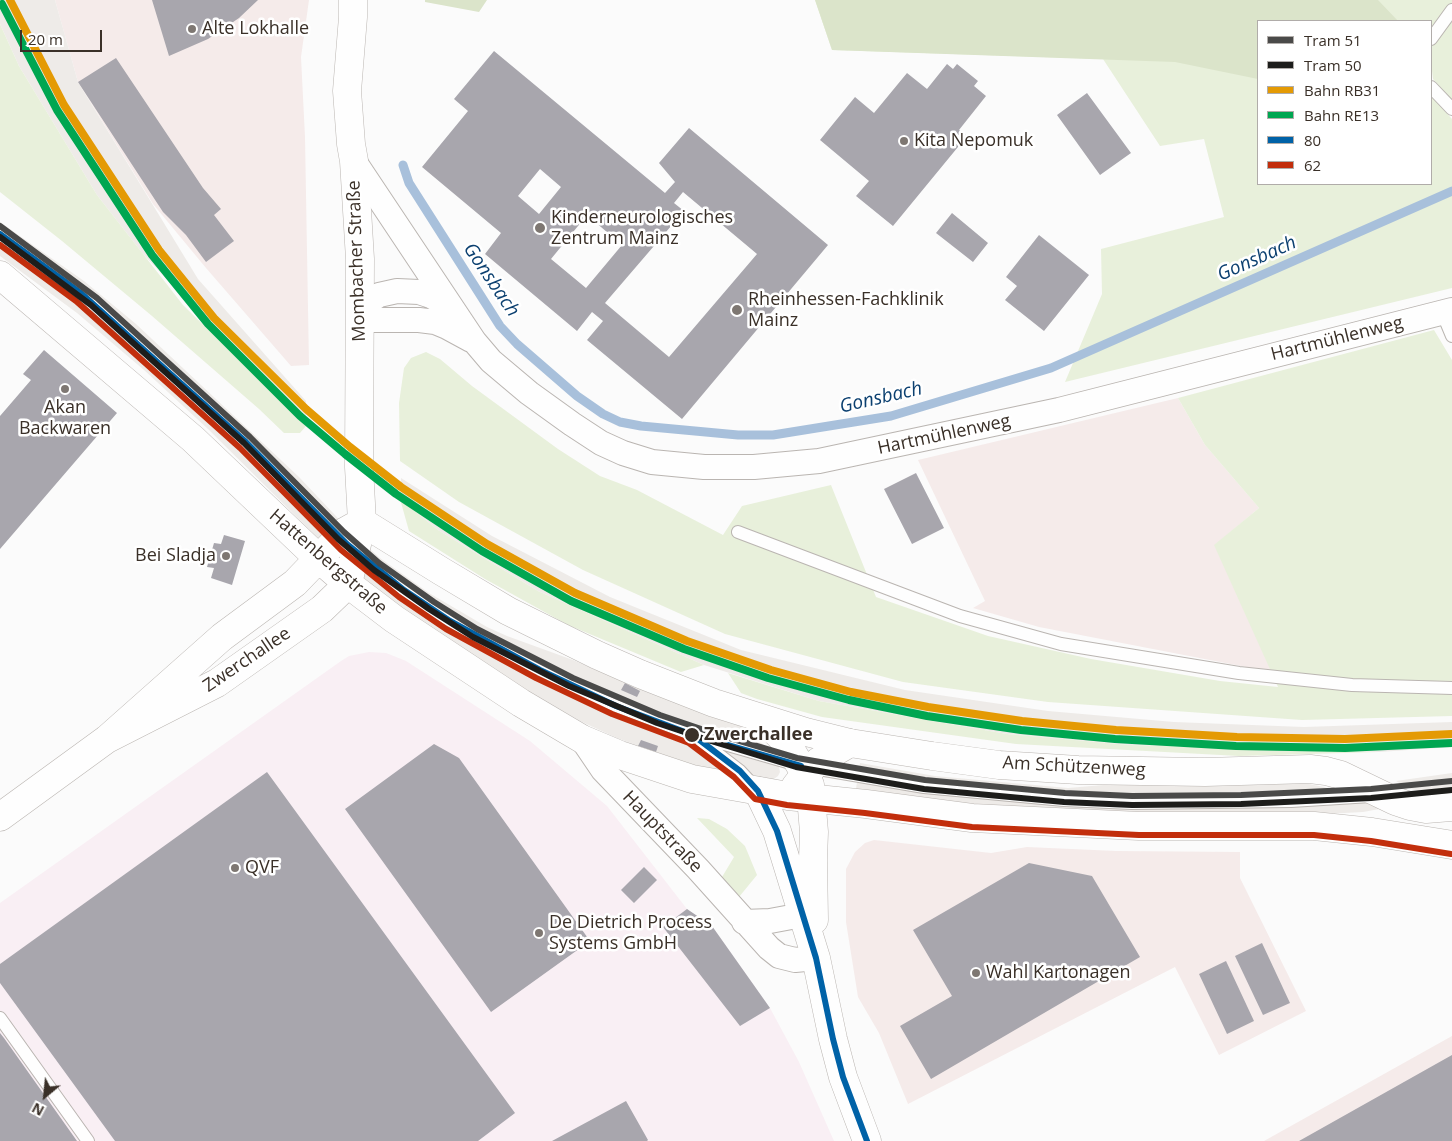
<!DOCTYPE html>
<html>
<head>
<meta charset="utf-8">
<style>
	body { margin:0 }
	#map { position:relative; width:1452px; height:1141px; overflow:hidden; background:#fbfbfb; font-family:"Open Sans",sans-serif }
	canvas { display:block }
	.legend { position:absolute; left:1257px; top:20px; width:175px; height:165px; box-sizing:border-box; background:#fff; border:1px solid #b0aca9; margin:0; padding:6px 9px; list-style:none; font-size:15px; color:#3a3028 }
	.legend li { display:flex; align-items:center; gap:10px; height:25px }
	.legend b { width:25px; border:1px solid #b0aca9 }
	.north { position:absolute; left:20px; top:1071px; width:50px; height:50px; -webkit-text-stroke:4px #fff; paint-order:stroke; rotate:208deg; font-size:14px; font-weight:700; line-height:20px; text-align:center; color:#3a3028 }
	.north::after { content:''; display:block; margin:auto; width:18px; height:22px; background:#3a3028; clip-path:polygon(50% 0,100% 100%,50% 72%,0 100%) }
	.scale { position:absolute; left:20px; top:30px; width:82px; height:22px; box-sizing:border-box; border:2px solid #3a3028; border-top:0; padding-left:6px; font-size:15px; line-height:18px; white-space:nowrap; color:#3a3028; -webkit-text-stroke:4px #fff; paint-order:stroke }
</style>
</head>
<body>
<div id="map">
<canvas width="1452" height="1141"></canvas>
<ul class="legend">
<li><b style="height:6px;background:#4a4a49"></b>Tram 51</li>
<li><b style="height:6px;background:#1d1d1b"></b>Tram 50</li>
<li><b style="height:6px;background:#e49a04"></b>Bahn RB31</li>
<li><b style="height:6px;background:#00a651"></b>Bahn RE13</li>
<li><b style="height:6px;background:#0062a7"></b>80</li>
<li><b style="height:6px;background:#c22e0c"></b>62</li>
</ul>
<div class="north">N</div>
<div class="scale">20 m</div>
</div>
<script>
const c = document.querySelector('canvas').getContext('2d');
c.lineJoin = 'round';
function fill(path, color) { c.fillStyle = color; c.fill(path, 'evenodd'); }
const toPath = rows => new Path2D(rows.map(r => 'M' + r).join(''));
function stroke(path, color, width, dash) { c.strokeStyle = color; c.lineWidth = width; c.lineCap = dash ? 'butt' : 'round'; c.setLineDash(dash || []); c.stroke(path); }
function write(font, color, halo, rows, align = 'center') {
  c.font = font + ' "Open Sans",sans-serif'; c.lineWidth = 5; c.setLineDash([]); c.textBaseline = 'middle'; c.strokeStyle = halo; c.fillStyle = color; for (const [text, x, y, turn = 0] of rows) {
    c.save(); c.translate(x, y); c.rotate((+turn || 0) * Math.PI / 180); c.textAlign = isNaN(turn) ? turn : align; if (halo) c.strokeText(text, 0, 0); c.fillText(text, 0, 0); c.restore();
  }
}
const commercial = toPath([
	[55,0,309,0,301,57,305,137,309,365,291,366,206,268,153,204,78,82],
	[1178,398,1205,445,1259,508,1215,545,1272,672,1039,627,973,608,985,601,918,460],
	[874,840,991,853,1027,847,1116,851,1240,852,1240,878,1306,1011,1219,1055,1175,967,908,1104,879,1033,858,997,846,922,846,869,855,852,865,843],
	[1452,1036,1452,1141,1264,1141]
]);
const industrial = toPath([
	[369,652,386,653,406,661,530,741,607,806,687,909,712,926,770,1008,799,1062,834,1141,0,1141,0,903,341,661,349,656]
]);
const built = toPath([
	[0,0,55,0,78,82,198,279,306,401,306,426,143,254,97,195,19,66,0,24],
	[0,222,84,281,136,324,299,477,352,533,380,558,429,593,487,627,507,636,573,660,642,689,736,723,748,731,768,749,779,767,780,772,778,776,771,781,688,764,617,738,582,722,534,695,396,605,337,557,208,429,144,370,77,313,0,256],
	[401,478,492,536,610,597,741,650,905,690,1048,711,1174,722,1304,727,1452,722,1452,747,1379,752,1130,745,1007,734,819,701,704,665,538,591,438,530,400,499],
	[860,763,935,776,1068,788,1127,783,1304,783,1324,787,1385,808,1363,812,1231,819,1137,819,855,795],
	[1452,773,1452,798,1411,789,1396,781]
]);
const green = toPath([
	[815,0,1452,0,1452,100,1433,79,1431,63,1431,21,1258,21,1258,184,1431,184,1431,95,1452,119,1452,288,1065,382,1102,294,1101,249,1224,217,1204,139,1160,146,1103,59,832,50],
	[0,24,19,66,97,195,183,305,306,426,300,433,284,433,259,409,152,316,62,241,0,192],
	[1434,330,1452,360,1452,716,1302,720,1048,702,903,682,725,634,583,570,459,502,400,461,399,403,404,368,411,358,426,352,440,359,472,386,558,449,600,476,637,490,723,535,742,506,831,485,876,597,988,636,1091,659,1220,681,1278,687,1214,545,1259,508,1205,445,1178,398],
	[400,499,438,530,538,591,704,665,681,672,568,625,485,579,409,531],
	[728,673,819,701,1007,734,1130,745,1379,752,1239,756,1016,744,822,717,757,699,741,693],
	[697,818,709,819,727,829,745,846,757,875,739,897,719,882,734,857]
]);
const forest = toPath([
	[425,0,487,0,479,12,425,2],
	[815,0,1378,0,1398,21,1258,21,1258,79,1175,62,832,50]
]);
const stream = toPath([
	[403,165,409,183,500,326,517,344,577,396,603,414,620,422,641,426,738,435,773,435,891,416,1051,368,1452,191]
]);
const building = toPath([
	[152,0,258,0,239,18,208,39,169,56],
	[494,51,665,193,675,182,659,163,689,128,828,245,682,419,587,340,603,321,592,312,577,331,485,254,501,233,422,167,468,111,454,99],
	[540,169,561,187,539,214,518,196],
	[683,192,757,254,669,357,605,303,684,211,674,203],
	[587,215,622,245,586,288,551,259],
	[116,58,203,188,221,209,214,215,234,241,206,262,186,235,163,212,78,82],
	[947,64,953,69,957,64,978,81,974,86,986,96,959,130,967,136,893,226,856,196,869,181,820,140,855,97,874,113,907,73,927,89],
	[1087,93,1131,153,1100,175,1057,115],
	[952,213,988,243,973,262,936,233],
	[1039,235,1089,275,1044,331,1005,300,1017,286,1006,277],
	[44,350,117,413,0,549,0,416,31,380,23,374],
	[916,473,944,528,912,544,884,489],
	[224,535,245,541,232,585,211,578,214,568,207,567,214,543,221,544],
	[625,683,640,691,637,697,621,690],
	[641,740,658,746,656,752,638,746],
	[434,744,459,758,590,941,491,1012,345,809],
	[267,772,515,1113,478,1141,115,1141,0,983,0,964],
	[1029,863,1092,876,1140,957,931,1079,900,1026,952,996,913,930],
	[644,867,657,880,634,903,621,890],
	[687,909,712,926,770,1008,740,1026,663,927],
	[1262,943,1290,1003,1263,1015,1235,956],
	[1226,961,1254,1021,1227,1034,1199,974],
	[0,1033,4,1038,77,1141,0,1141],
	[1452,1055,1452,1141,1299,1141],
	[626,1101,648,1140,647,1141,552,1141]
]);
const service = toPath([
	[1431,39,1452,10],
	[1431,87,1452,109],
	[0,234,82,294,127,334,246,442,347,544,404,590,424,605,493,646,590,695,616,706,693,735,801,766,924,787,1064,800,1132,803,1291,801,1371,796],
	[1442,312,1452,336],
	[738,532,960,616,1061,644,1239,673,1352,685,1452,688],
	[701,741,740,771,754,786],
	[0,1018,88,1141]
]);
const minor = toPath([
	[354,161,474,341,491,361,529,393,572,424,601,443,623,453,652,462,704,467,754,467,819,461,1059,410,1452,310],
	[451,308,431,296,419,292,397,291,379,295,369,302,363,309,360,320,419,320,435,322,447,327,471,340],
	[582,739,603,770,698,869,769,948,779,956,795,960,816,958],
	[744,922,770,921,802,915]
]);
const tertiary = toPath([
	[0,275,193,439,318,558],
	[764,720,787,743,805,774,810,785,814,832,813,859,814,920],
	[795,787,805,774,819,761,850,743],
	[758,791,777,831,816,958,833,1039,843,1077,867,1141]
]);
const secondary = toPath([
	[362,522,441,571,508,611,597,655,640,674,714,703,806,732,850,743,932,756,999,765,1078,770,1205,772,1310,769,1326,771,1341,775,1395,801,1410,806,1426,809,1452,807],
	[318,558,348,584,394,619,521,703,582,739,620,755,692,779,788,796,866,804,972,818,1139,826,1314,826,1372,832,1452,845],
	[107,739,217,683,322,609,348,584,362,522,359,467,360,259,354,161,351,144,347,91,353,17,353,0],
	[0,817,107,739,222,637,295,583,344,532,362,522]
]);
const bus1 = toPath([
	[0,234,82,294,246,442,347,544,404,590,450,621,540,670,616,706,693,735,740,771,758,791,777,831,816,958,833,1039,843,1077,867,1141],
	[710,740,801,766]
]);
const bus2 = toPath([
	[0,245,76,301,240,448,341,550,399,597,446,629,536,678,612,714,689,743,734,777,755,799,787,805,865,813,972,827,1139,835,1314,835,1371,841,1451,854]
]);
const rail1 = toPath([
	[10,0,64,105,159,250,214,318,306,409,350,447,401,487,487,544,575,593,687,641,771,670,851,692,928,707,1022,721,1116,730,1237,737,1345,739,1452,734]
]);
const rail2 = toPath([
	[2,4,57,110,152,255,208,324,300,416,345,454,396,494,482,551,571,601,684,649,768,678,849,700,927,716,1021,730,1115,739,1236,746,1345,748,1452,743]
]);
const tram1 = toPath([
	[0,226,97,298,250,437,344,532,379,563,434,602,477,629,573,678,660,715,713,733,797,758,925,780,1065,793,1132,796,1241,795,1371,789,1452,781]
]);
const tram2 = toPath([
	[0,237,91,305,244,443,338,539,374,570,429,609,473,637,569,686,657,723,711,741,796,767,924,789,1064,802,1132,805,1241,804,1371,798,1452,790]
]);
const markers = [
	[192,29,5,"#7e7772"],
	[904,141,5,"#7e7772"],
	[540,228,6,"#7e7772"],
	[737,310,6,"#7e7772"],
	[65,389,5,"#7e7772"],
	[226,556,5,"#7e7772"],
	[692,735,8,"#3a3028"],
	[235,868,5,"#7e7772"],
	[539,933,5,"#7e7772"],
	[976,973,5,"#7e7772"]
];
const poiNames = [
	["Alte Lokhalle",202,29],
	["Kita Nepomuk",914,141],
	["Kinderneurologisches",551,218],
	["Zentrum Mainz",551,239],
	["Rheinhessen-Fachklinik",748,300],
	["Mainz",748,321],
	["Akan",65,408,"center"],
	["Backwaren",65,429,"center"],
	["Bei Sladja",216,556,"right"],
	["QVF",245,868],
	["De Dietrich Process",549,923],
	["Systems GmbH",549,944],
	["Wahl Kartonagen",986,973]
];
const streetNames = [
	["Mombacher Straße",357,261,-92],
	["Hartmühlenweg",1337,339,-14],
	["Hartmühlenweg",944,435,-12],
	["Hattenbergstraße",328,562,41],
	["Zwerchallee",247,660,-34],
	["Am Schützenweg",1074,767,3],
	["Hauptstraße",662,832,46]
];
const stopNames = [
	["Zwerchallee",704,735]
];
const waterNames = [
	["Gonsbach",1257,259,-24],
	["Gonsbach",491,280,56],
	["Gonsbach",881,398,-13]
];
fill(commercial, '#f5ebea');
fill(industrial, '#f9eff4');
fill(built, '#eeebe8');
fill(green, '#e8f0db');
fill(forest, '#dbe4ca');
stroke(stream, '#a8c0db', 9);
fill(building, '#a8a6ad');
stroke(service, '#bab5b1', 14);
stroke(minor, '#bab5b1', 26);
stroke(tertiary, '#bab5b1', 29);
stroke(secondary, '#bab5b1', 29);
stroke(service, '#fefefe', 12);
stroke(minor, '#fefefe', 24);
stroke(tertiary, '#fefefe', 28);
stroke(secondary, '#fefefe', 28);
stroke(bus1, '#0062a7', 6);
stroke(bus2, '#c22e0c', 6);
stroke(rail1, '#e49a04', 8);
stroke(rail2, '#00a651', 8);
stroke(tram1, '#4a4a49', 6);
stroke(tram2, '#1d1d1b', 6);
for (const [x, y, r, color] of markers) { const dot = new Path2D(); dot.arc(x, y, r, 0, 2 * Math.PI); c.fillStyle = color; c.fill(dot); stroke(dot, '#fff', 2); }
write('18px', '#3a3028', '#fff', poiNames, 'left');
write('18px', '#3a3028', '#fff', streetNames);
write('bold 18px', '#3a3028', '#fff', stopNames, 'left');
write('italic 19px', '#0c4070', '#fff', waterNames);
</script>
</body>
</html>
